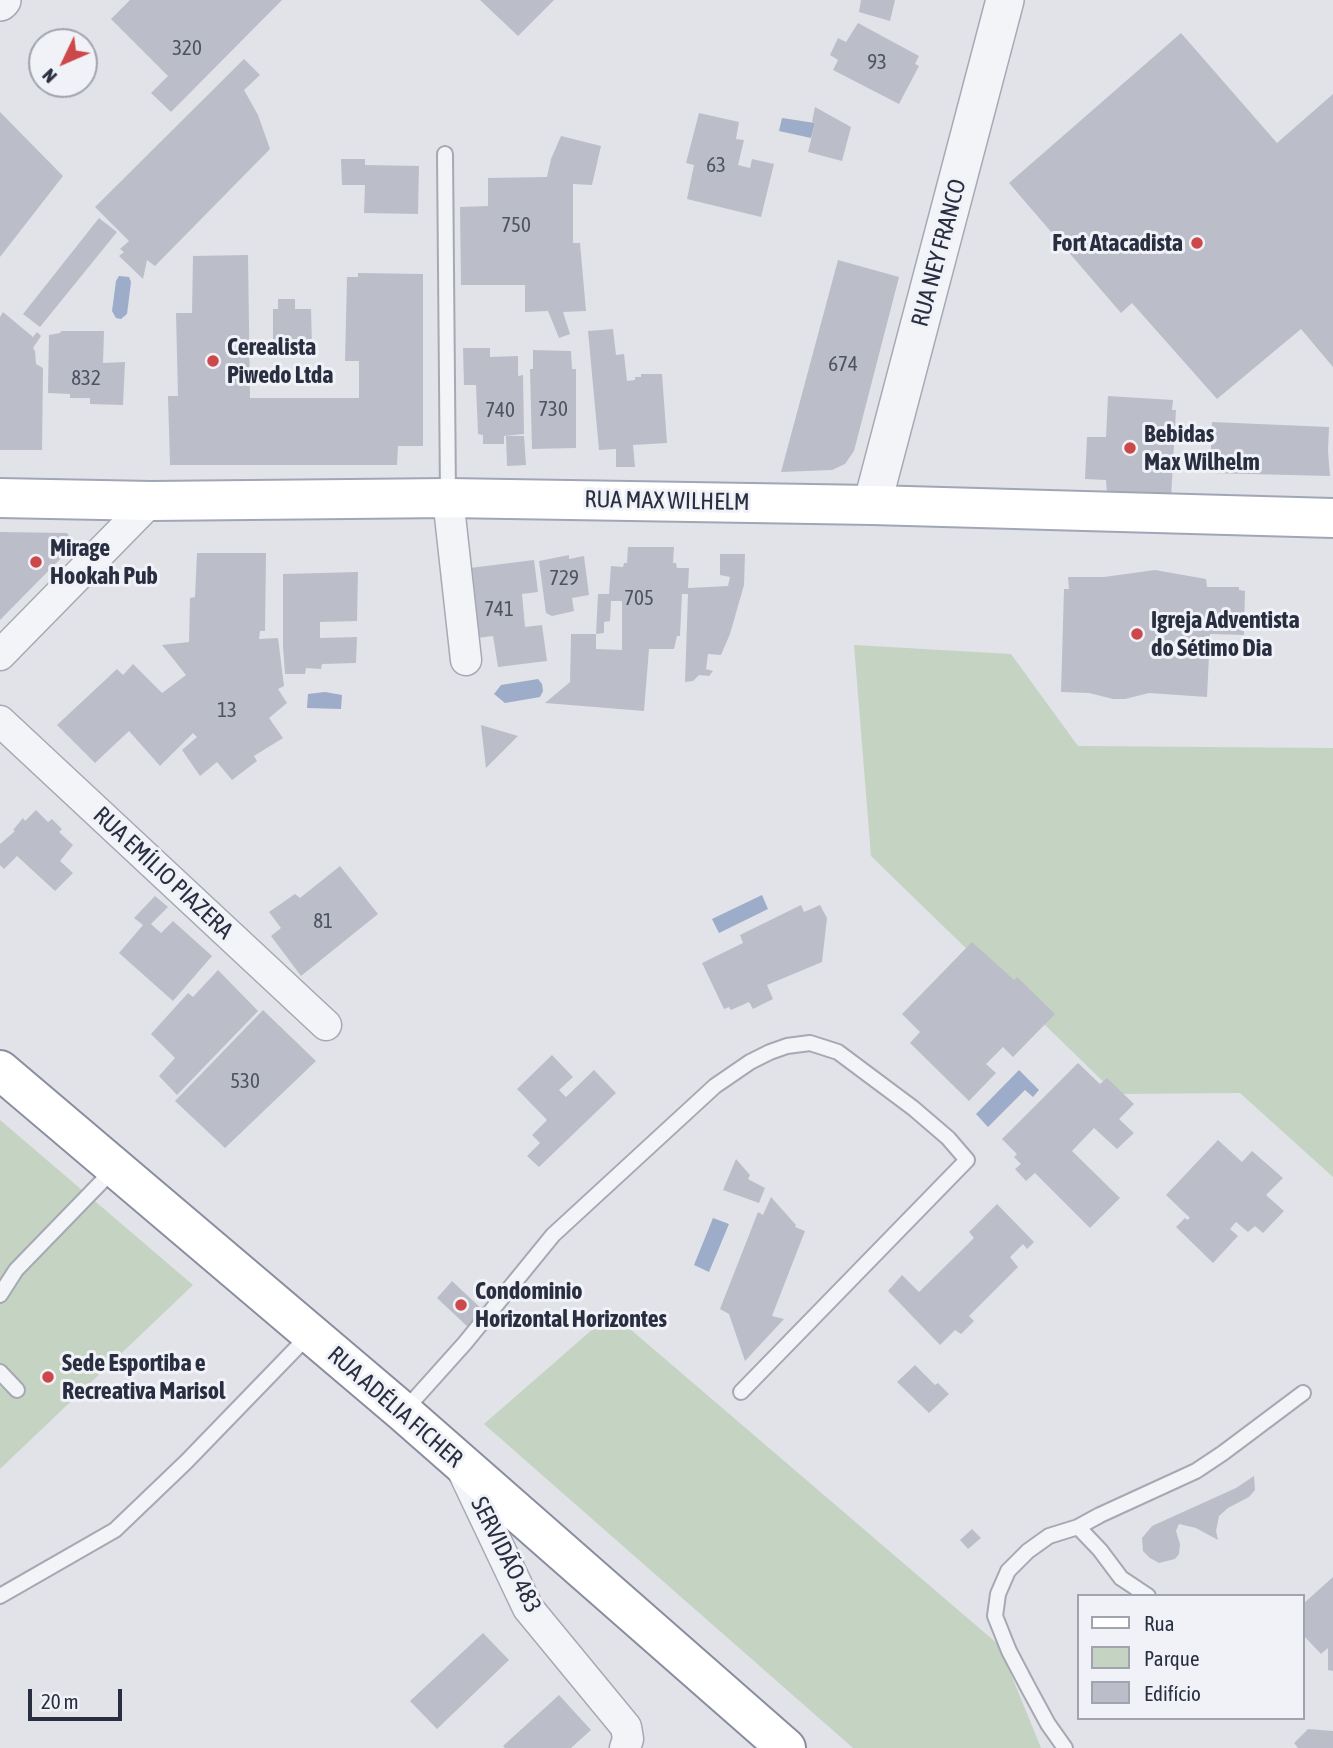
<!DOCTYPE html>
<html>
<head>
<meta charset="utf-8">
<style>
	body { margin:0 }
	#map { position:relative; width:1333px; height:1748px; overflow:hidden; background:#e1e3e9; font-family:"Asap Condensed",sans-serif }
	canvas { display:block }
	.legend { position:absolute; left:1077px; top:1594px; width:228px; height:126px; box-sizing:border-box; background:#f0f2f7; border:2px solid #a0a4ae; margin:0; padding:9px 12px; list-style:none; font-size:21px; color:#292f41 }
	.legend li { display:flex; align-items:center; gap:14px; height:35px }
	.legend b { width:35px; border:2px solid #a0a4ae }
	.north { position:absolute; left:28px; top:28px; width:70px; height:70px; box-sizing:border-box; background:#f0f2f7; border:2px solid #a0a4ae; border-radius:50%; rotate:226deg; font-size:19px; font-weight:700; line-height:28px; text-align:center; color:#292f41 }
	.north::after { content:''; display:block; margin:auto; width:24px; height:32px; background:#cd484a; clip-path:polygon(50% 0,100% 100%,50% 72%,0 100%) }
	.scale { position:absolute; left:28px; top:1689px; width:94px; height:32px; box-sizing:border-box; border:4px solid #292f41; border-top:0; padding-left:9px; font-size:21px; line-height:24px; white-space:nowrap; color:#292f41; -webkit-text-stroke:5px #f0f2f7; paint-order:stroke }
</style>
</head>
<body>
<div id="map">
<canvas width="1333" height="1748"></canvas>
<ul class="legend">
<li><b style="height:9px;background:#fff"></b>Rua</li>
<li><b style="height:19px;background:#c4d3c2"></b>Parque</li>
<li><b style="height:19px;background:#bbbec9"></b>Edifício</li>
</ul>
<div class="north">N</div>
<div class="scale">20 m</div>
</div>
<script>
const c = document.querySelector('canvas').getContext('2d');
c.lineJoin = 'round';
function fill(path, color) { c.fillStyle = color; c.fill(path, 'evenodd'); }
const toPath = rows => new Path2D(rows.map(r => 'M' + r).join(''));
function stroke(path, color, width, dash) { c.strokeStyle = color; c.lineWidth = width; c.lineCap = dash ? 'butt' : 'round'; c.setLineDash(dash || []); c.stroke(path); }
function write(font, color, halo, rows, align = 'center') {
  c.font = font + ' "Asap Condensed",sans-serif'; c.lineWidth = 6; c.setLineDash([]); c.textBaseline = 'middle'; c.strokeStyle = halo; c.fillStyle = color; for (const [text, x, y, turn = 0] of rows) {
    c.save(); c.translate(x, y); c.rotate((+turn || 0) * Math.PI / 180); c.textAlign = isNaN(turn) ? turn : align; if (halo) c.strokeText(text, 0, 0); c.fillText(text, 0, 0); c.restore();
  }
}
const green = toPath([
	[854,645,1011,654,1078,746,1333,748,1333,1177,1240,1093,1116,1094,871,856],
	[0,1120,193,1285,0,1469],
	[602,1321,630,1329,999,1645,1041,1748,853,1748,484,1424]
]);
const water = toPath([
	[782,118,815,123,811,138,779,131],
	[119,276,129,277,131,282,127,314,121,319,116,318,112,311,116,281],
	[538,679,542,684,543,691,540,697,505,703,494,694,501,685],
	[325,692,342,695,341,709,307,708,308,694],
	[762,895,768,909,719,933,712,919],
	[1019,1070,1039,1090,1033,1097,1025,1090,988,1127,976,1114],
	[713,1218,729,1224,709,1272,694,1265]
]);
const building = toPath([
	[130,0,282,0,171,112,151,93,168,76,111,19],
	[480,0,554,0,518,36],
	[861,0,895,0,890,21,859,12],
	[858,23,919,56,915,64,919,66,899,104,833,70,838,60,830,55,838,38,846,42],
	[1181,33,1277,143,1333,94,1333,367,1301,329,1217,399,1132,303,1121,313,1009,183],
	[244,59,260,75,244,90,258,115,270,149,155,266,147,260,143,279,119,256,124,252,120,249,129,241,95,207],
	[815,107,851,127,842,161,808,152,815,123,812,122],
	[0,112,63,176,0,257],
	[699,113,739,122,736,139,744,140,738,165,750,168,752,159,774,164,761,217,687,199,694,165,686,163],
	[561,136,601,146,592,185,573,184,573,243,580,243,586,311,563,312,570,334,559,338,548,311,525,312,525,285,461,285,460,207,488,206,488,178,547,177,551,159],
	[341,159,365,159,365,165,419,166,418,214,364,213,365,185,342,185],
	[99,218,117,232,40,327,23,314],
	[248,255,250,398,359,398,359,361,345,361,347,277,358,277,358,273,423,274,423,446,398,446,397,465,170,465,168,396,178,396,176,313,192,313,193,256],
	[838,260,899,277,854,451,845,464,832,470,781,472],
	[278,299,295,299,295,309,311,309,312,347,273,347,273,309,278,309],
	[3,312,33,337,37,332,41,336,33,348,35,351,36,364,43,368,42,450,0,450,0,317],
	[613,329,616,355,624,354,627,381,635,380,635,377,641,377,641,374,662,374,667,443,633,445,635,467,616,467,616,449,599,450,588,331],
	[61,331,104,331,103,363,125,362,123,405,90,404,90,398,70,398,70,394,48,393,49,335,60,333],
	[463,348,490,348,490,357,518,356,518,376,523,375,524,434,504,436,504,444,483,444,483,435,478,434,476,385,464,385],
	[533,350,571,351,572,369,576,369,576,448,532,449,530,369,533,369],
	[1108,396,1173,400,1172,410,1176,410,1171,498,1107,494,1106,480,1085,479,1087,437,1106,437],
	[1212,422,1329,427,1328,451,1330,476,1210,473],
	[506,436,524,436,526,465,507,466],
	[0,532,67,533,71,539,70,549,0,620],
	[628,547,674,547,673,563,676,563,677,568,689,568,688,588,728,586,730,577,720,575,720,554,745,554,744,585,730,634,721,655,708,654,706,669,713,671,709,676,699,675,693,681,685,682,688,594,682,594,680,636,677,636,674,649,649,649,644,711,545,703,570,682,571,634,596,634,598,594,609,594,611,566,623,567,624,563,627,563],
	[611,601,622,601,622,650,596,649,596,634,604,633,604,622,610,621],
	[197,553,266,553,265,631,260,631,259,639,278,638,284,686,278,689,287,703,269,718,283,738,254,756,257,761,232,780,217,762,200,776,182,750,197,737,193,733,160,766,129,731,95,763,57,725,117,669,123,675,133,664,162,693,186,675,162,645,189,642,190,598,195,597],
	[569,555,569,559,584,556,589,595,572,598,574,611,552,616,546,613,539,561],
	[534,560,538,592,522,594,525,627,542,625,547,661,498,667,493,636,477,638,470,568],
	[1155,570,1206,579,1207,587,1239,587,1239,590,1245,591,1244,635,1210,634,1207,697,1149,693,1125,699,1113,699,1089,693,1061,692,1064,589,1069,589,1068,577,1104,577],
	[358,572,357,621,320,622,320,638,357,637,356,663,322,664,321,669,306,668,305,674,285,674,283,646,283,574],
	[481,725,518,736,486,768],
	[36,810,48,822,52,819,62,829,59,832,73,845,60,861,73,873,55,891,17,856,4,869,0,865,0,844,15,831,13,830,23,818,25,821],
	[340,866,378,914,301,976,271,936,281,928,269,912,295,894,300,898],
	[155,896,168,907,151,924,161,933,173,921,212,956,173,1001,119,953,143,925,134,918],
	[801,905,804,912,820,905,827,918,822,962,767,985,773,999,753,1009,749,1002,731,1010,729,1007,724,1009,702,963,743,943,740,935],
	[972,942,1014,980,1017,977,1055,1014,1013,1057,1003,1047,986,1064,996,1073,969,1101,910,1043,920,1032,902,1014],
	[218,970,258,1011,177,1095,159,1076,175,1058,151,1034,188,993,193,997],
	[263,1010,316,1061,225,1148,175,1101],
	[552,1055,573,1077,559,1090,566,1097,594,1070,616,1093,539,1167,527,1156,540,1143,532,1135,547,1120,517,1089],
	[1078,1063,1100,1084,1107,1078,1134,1104,1119,1119,1134,1133,1117,1149,1094,1128,1072,1151,1120,1198,1090,1228,1035,1173,1026,1181,1015,1169,1021,1164,1014,1157,1017,1154,1002,1139],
	[1218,1140,1242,1162,1252,1151,1283,1178,1266,1195,1284,1211,1263,1233,1255,1226,1248,1232,1236,1222,1230,1229,1238,1236,1213,1263,1176,1227,1185,1218,1187,1220,1190,1218,1166,1195],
	[736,1159,750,1175,748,1179,765,1188,759,1203,723,1190],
	[771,1197,796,1225,795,1227,805,1231,772,1316,784,1319,745,1361,729,1314,720,1309,758,1212,763,1215],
	[997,1204,1034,1242,1027,1249,1023,1244,1010,1257,1018,1267,969,1316,974,1321,961,1334,955,1330,940,1345,888,1291,902,1275,919,1292,974,1238,969,1232],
	[452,1281,485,1312,470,1329,437,1298],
	[915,1365,935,1385,938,1383,949,1394,929,1413,897,1382],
	[1254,1476,1255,1490,1249,1497,1228,1508,1219,1516,1216,1531,1218,1540,1196,1528,1179,1524,1176,1531,1180,1544,1179,1554,1175,1559,1159,1563,1150,1558,1143,1551,1142,1538,1152,1526,1236,1488],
	[972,1529,981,1538,968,1549,960,1540],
	[1333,1577,1333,1671,1328,1670,1328,1648,1321,1654,1303,1635,1303,1604],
	[483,1633,509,1660,437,1729,410,1701],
	[559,1695,591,1730,571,1748,505,1748,503,1746],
	[1308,1729,1333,1731,1333,1748,1298,1748,1294,1743]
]);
const service = toPath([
	[445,154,448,496],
	[0,1295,16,1270,114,1169],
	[0,1372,17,1390],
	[404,1411,465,1343,553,1235,715,1086,750,1062,770,1052,787,1046,810,1043,838,1052,913,1108,948,1138,967,1160,741,1392],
	[1078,1527,1100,1550,1121,1578,1148,1596],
	[0,1596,115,1530,186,1462,309,1335],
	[1065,1748,1048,1724,1029,1689,1009,1651,995,1616,998,1594,1008,1571,1028,1551,1049,1536,1078,1527,1100,1515,1196,1471,1223,1453,1303,1393]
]);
const minor = toPath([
	[448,498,466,660],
	[0,655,151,501],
	[0,721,326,1025],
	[461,1467,528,1608,626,1727,628,1739,625,1748]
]);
const tertiary = toPath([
	[0,2,2,0],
	[872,505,1005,0]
]);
const primary = toPath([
	[0,498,151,501,448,498,872,505,1333,518]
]);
const trunk = toPath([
	[0,1070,403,1412,786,1748]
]);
const markers = [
	[1197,243,7,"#cd484a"],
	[213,361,7,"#cd484a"],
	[1130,448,7,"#cd484a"],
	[36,562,7,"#cd484a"],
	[1137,634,7,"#cd484a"],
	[461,1305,7,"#cd484a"],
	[48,1377,7,"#cd484a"]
];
const numberNames = [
	["320",187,48],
	["93",877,62],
	["63",716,165],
	["750",516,225],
	["674",843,364],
	["832",86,378],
	["730",553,409],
	["740",500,410],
	["729",564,578],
	["705",639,598],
	["741",499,609],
	["13",227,710],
	["81",323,921],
	["530",245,1081]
];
const poiNames = [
	["Fort Atacadista",1183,243,"right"],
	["Cerealista",227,347],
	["Piwedo Ltda",227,375],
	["Bebidas",1144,434],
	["Max Wilhelm",1144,462],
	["Mirage",50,548],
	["Hookah Pub",50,576],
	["Igreja Adventista",1151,620],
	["do Sétimo Dia",1151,648],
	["Condominio",475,1291],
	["Horizontal Horizontes",475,1319],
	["Sede Esportiba e",62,1363],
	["Recreativa Marisol",62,1391]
];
const streetNames = [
	["RUA NEY FRANCO",939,253,-75],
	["RUA MAX WILHELM",667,501,1],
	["RUA EMÍLIO PIAZERA",163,873,43],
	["RUA ADÉLIA FICHER",395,1407,41],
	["SERVIDÃO 483",506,1555,63]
];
fill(green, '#c4d3c2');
fill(water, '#9cacc9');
fill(building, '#bbbec9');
stroke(service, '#a6a9b3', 18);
stroke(minor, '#a6a9b3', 33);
stroke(tertiary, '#a6a9b3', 40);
stroke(primary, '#a0a6b5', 42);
stroke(trunk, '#888ea0', 42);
stroke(service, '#f3f4f8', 14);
stroke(minor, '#f3f4f8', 30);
stroke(tertiary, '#f3f4f8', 37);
stroke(primary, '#fff', 38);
stroke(trunk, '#fff', 38);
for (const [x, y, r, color] of markers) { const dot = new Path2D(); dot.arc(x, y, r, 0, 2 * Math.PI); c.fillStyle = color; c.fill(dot); stroke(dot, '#f0f2f7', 2.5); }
write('21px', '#4e5363', null, numberNames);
write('bold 24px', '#292f41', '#f0f2f7', poiNames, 'left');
write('24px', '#292f41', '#f0f2f7', streetNames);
</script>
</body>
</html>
